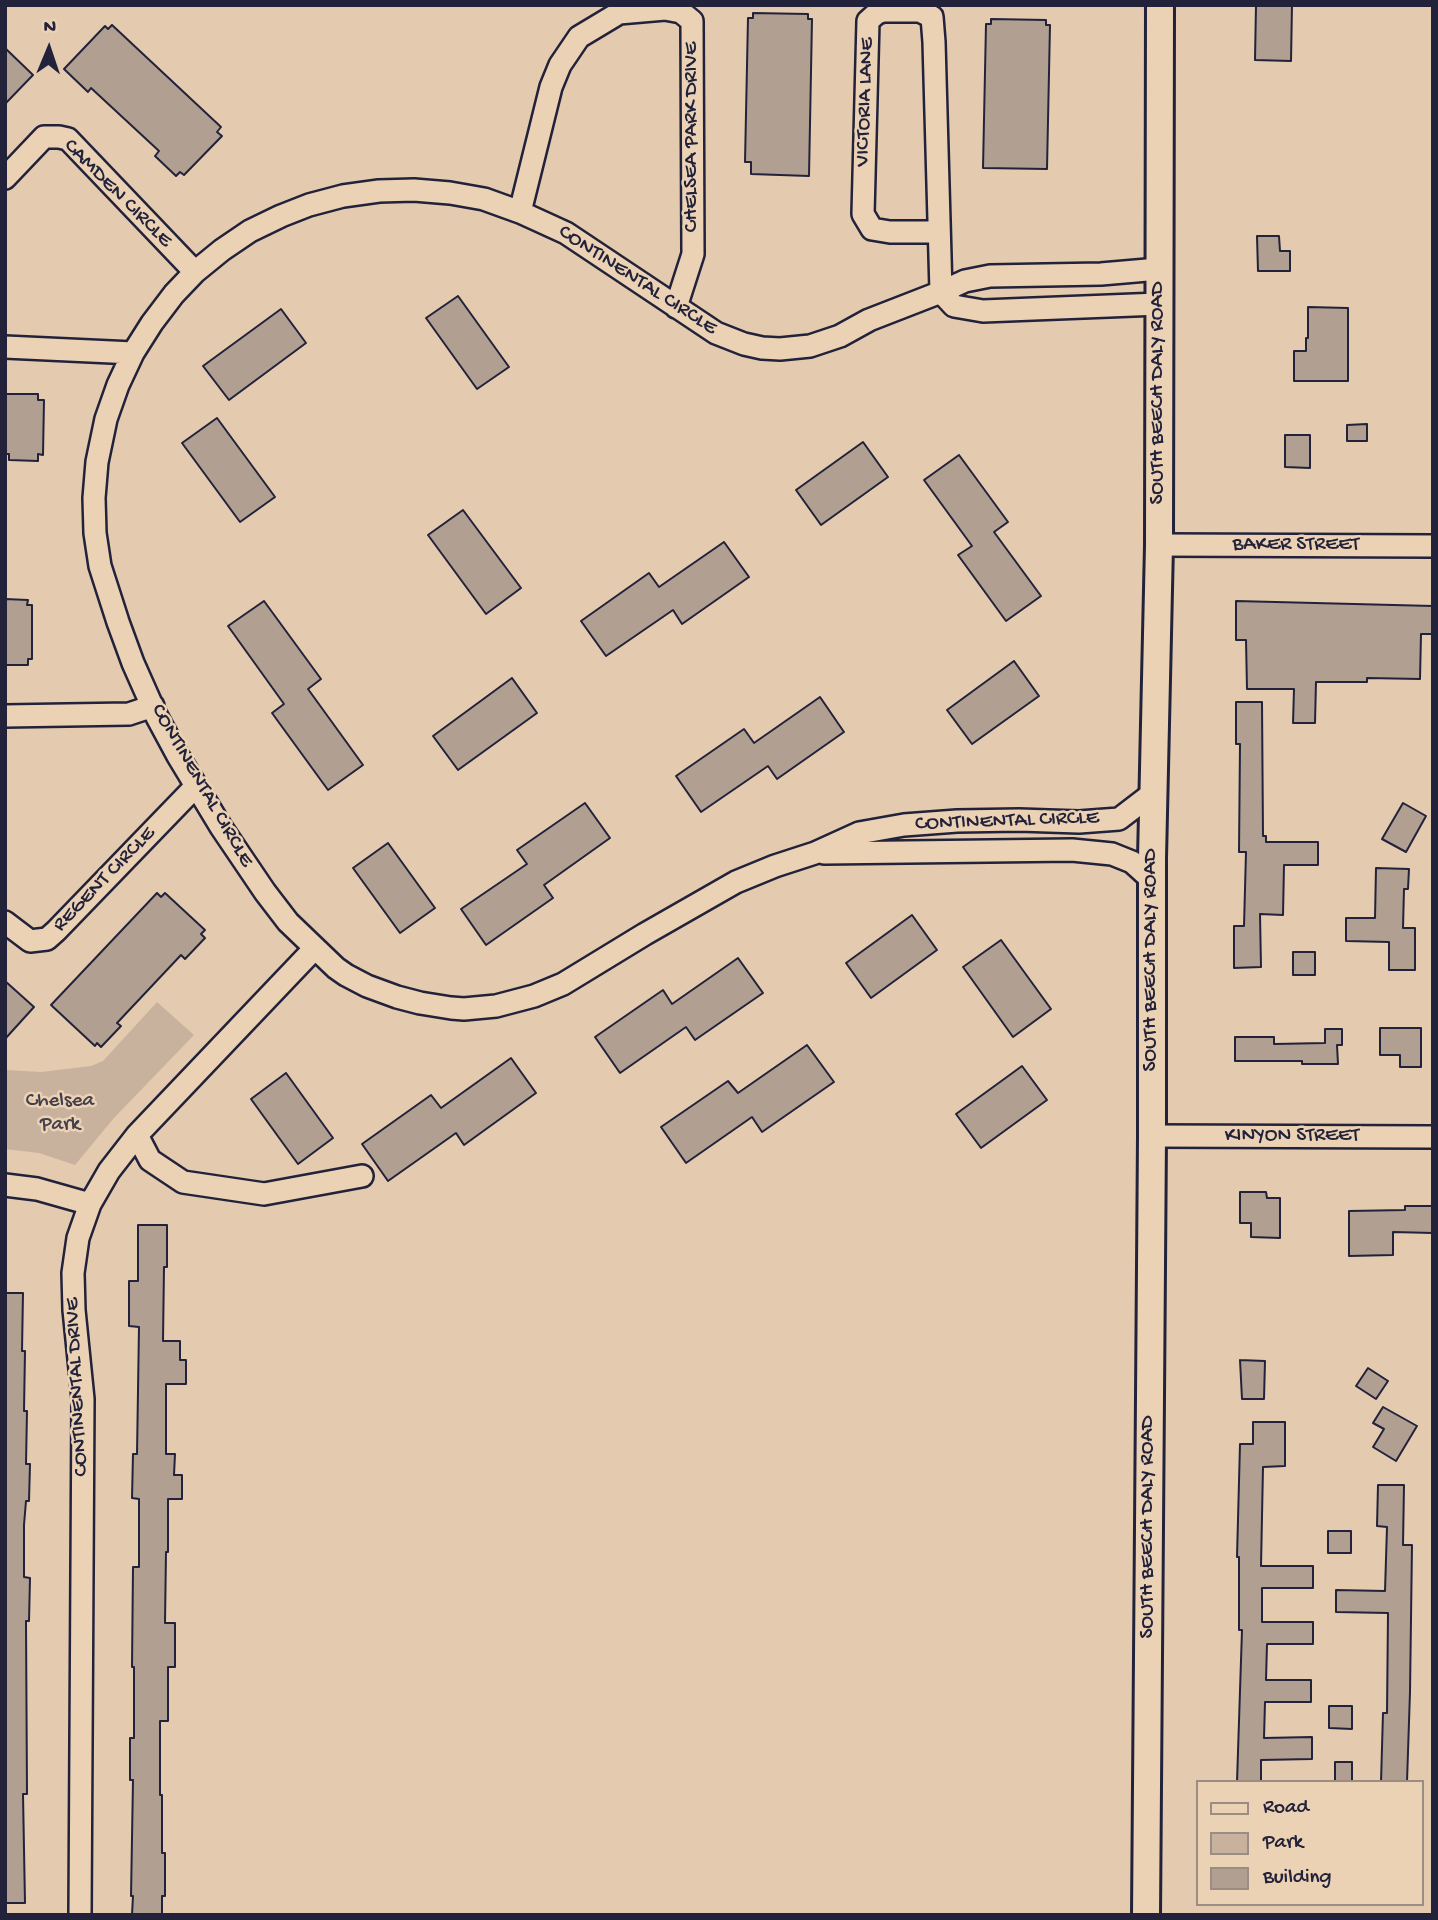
<!DOCTYPE html>
<html>
<head>
<meta charset="utf-8">
<style>
	body { margin:0 }
	#map { position:relative; width:1438px; height:1920px; overflow:hidden; background:#e4cbaf; font-family:"Gochi Hand",sans-serif }
	canvas { display:block }
	.frame { position:absolute; inset:0; border:7px solid #22223b; pointer-events:none }
	.legend { position:absolute; left:1196px; top:1780px; width:228px; height:126px; box-sizing:border-box; background:#ecd2b4; border:2px solid #9b8c84; margin:0; padding:9px 12px; list-style:none; font-size:21px; color:#22223b }
	.legend li { display:flex; align-items:center; gap:14px; height:35px }
	.legend b { width:35px; border:2px solid #9b8c84 }
	.north { position:absolute; left:14px; top:14px; width:70px; height:70px; -webkit-text-stroke:5px #ecd2b4; paint-order:stroke; rotate:2deg; font-size:19px; font-weight:700; line-height:28px; text-align:center; color:#22223b }
	.north::after { content:''; display:block; margin:auto; width:24px; height:32px; background:#22223b; clip-path:polygon(50% 0,100% 100%,50% 72%,0 100%) }
</style>
</head>
<body>
<div id="map">
<canvas width="1438" height="1920"></canvas>
<div class="frame"></div>
<ul class="legend">
<li><b style="height:9px;background:#ecd2b4"></b>Road</li>
<li><b style="height:19px;background:#c8b29e"></b>Park</li>
<li><b style="height:19px;background:#b19f91"></b>Building</li>
</ul>
<div class="north">N</div>
</div>
<script>
const c = document.querySelector('canvas').getContext('2d');
c.lineJoin = 'round';
function fill(path, color) { c.fillStyle = color; c.fill(path, 'evenodd'); }
const toPath = rows => new Path2D(rows.map(r => 'M' + r).join(''));
function stroke(path, color, width, dash) { c.strokeStyle = color; c.lineWidth = width; c.lineCap = dash ? 'butt' : 'round'; c.setLineDash(dash || []); c.stroke(path); }
function write(font, color, halo, rows, align = 'center') {
  c.font = font + ' "Gochi Hand",sans-serif'; c.lineWidth = 5; c.setLineDash([]); c.textBaseline = 'middle'; c.strokeStyle = halo; c.fillStyle = color; for (const [text, x, y, turn = 0] of rows) {
    c.save(); c.translate(x, y); c.rotate((+turn || 0) * Math.PI / 180); c.textAlign = isNaN(turn) ? turn : align; if (halo) c.strokeText(text, 0, 0); c.fillText(text, 0, 0); c.restore();
  }
}
const green = toPath([
	[157,1002,194,1035,114,1118,75,1165,39,1153,5,1149,5,1070,41,1072,91,1066,103,1061]
]);
const building = toPath([
	[1256,5,1292,5,1291,61,1255,60,1256,5],
	[753,13,808,14,808,19,812,19,809,176,751,174,751,162,745,162,748,18,753,18,753,13],
	[991,19,1046,20,1046,25,1050,25,1047,169,983,168,986,24,991,24,991,19],
	[112,25,221,127,217,132,222,136,184,175,180,172,176,176,155,156,159,151,91,88,88,92,64,69,105,26,108,29,112,25],
	[5,48,33,75,5,104,5,48],
	[1257,236,1279,236,1280,251,1290,251,1290,271,1258,271,1257,236],
	[458,296,509,367,477,389,426,318,458,296],
	[1308,307,1348,308,1348,381,1294,381,1294,351,1306,351,1306,338,1308,338,1308,307],
	[281,309,306,343,229,400,203,366,281,309],
	[5,394,38,394,38,400,44,400,43,455,38,454,38,461,9,460,9,454,5,454,5,394],
	[217,418,275,497,240,522,182,443,217,418],
	[1367,424,1367,441,1347,441,1347,425,1367,424],
	[1285,435,1310,435,1310,468,1285,467,1285,435],
	[863,442,888,477,821,525,796,490,863,442],
	[959,455,1008,522,994,532,1041,596,1006,621,958,555,972,546,924,480,959,455],
	[463,510,521,588,486,614,428,535,463,510],
	[724,542,749,577,682,624,673,610,606,656,581,621,649,573,659,587,724,542],
	[5,599,28,600,27,605,32,605,32,659,28,659,28,665,5,665,5,599],
	[264,601,321,679,308,689,363,765,328,790,272,713,284,704,228,626,264,601],
	[1236,601,1433,606,1433,634,1421,634,1420,679,1367,678,1367,682,1316,682,1315,723,1293,723,1294,689,1247,689,1246,640,1236,640,1236,601],
	[1014,661,1039,696,972,744,947,710,1014,661],
	[512,678,537,713,458,770,433,736,512,678],
	[820,697,844,732,777,779,768,766,701,812,676,776,744,729,754,743,820,697],
	[1236,702,1262,702,1263,836,1266,836,1266,842,1318,842,1318,865,1284,865,1283,915,1260,914,1261,967,1234,968,1234,926,1244,926,1246,852,1239,852,1240,744,1236,744,1236,702],
	[585,803,610,838,544,885,553,898,486,945,461,909,527,864,517,850,585,803],
	[1403,803,1426,816,1406,852,1382,839,1403,803],
	[388,843,435,908,400,933,353,868,388,843],
	[1376,868,1409,869,1408,889,1404,889,1403,928,1415,928,1415,970,1389,970,1389,942,1346,941,1346,918,1375,918,1376,868],
	[157,893,161,897,165,893,205,930,201,934,205,938,185,959,181,955,117,1023,121,1026,101,1047,97,1043,95,1046,51,1005,157,893],
	[912,915,937,950,871,998,846,963,912,915],
	[1001,940,1051,1009,1013,1037,963,967,1001,940],
	[1293,952,1315,952,1315,975,1293,975,1293,952],
	[738,958,763,993,695,1040,686,1027,620,1073,595,1037,663,990,672,1004,738,958],
	[5,981,34,1007,5,1039,5,981],
	[1380,1028,1421,1028,1421,1067,1400,1067,1400,1055,1380,1055,1380,1028],
	[1325,1029,1342,1029,1342,1045,1337,1045,1338,1064,1302,1064,1302,1061,1235,1061,1235,1037,1274,1037,1274,1044,1325,1043,1325,1029],
	[807,1045,834,1082,762,1132,752,1117,686,1163,661,1127,728,1081,738,1093,807,1045],
	[511,1058,536,1093,464,1145,456,1133,388,1181,362,1144,431,1095,441,1108,511,1058],
	[1022,1066,1047,1100,981,1148,956,1114,1022,1066],
	[286,1073,333,1138,298,1164,251,1099,286,1073],
	[1240,1192,1266,1192,1267,1198,1280,1198,1280,1238,1251,1237,1251,1223,1240,1223,1240,1192],
	[1405,1206,1433,1206,1433,1233,1393,1232,1393,1255,1349,1256,1349,1211,1405,1210,1405,1206],
	[138,1225,167,1225,167,1267,164,1267,163,1341,180,1341,180,1360,186,1360,186,1384,166,1384,166,1454,175,1454,174,1475,182,1475,182,1499,168,1499,168,1552,166,1552,165,1623,175,1623,175,1667,168,1667,168,1721,160,1721,160,1795,162,1795,162,1853,165,1853,165,1896,162,1896,162,1915,132,1915,133,1896,131,1896,133,1780,130,1780,130,1738,134,1738,134,1667,132,1667,133,1567,139,1567,139,1499,132,1498,133,1454,137,1454,139,1327,129,1326,129,1281,138,1281,138,1225],
	[5,1293,23,1293,22,1351,25,1351,24,1411,27,1411,26,1464,30,1464,29,1501,26,1501,24,1525,24,1577,30,1578,29,1621,26,1621,27,1794,23,1794,25,1903,5,1903,5,1293],
	[1240,1360,1265,1361,1264,1399,1242,1399,1240,1360],
	[1368,1368,1388,1381,1376,1399,1356,1386,1368,1368],
	[1383,1407,1417,1426,1396,1461,1373,1447,1384,1429,1373,1423,1383,1407],
	[1253,1422,1285,1422,1285,1466,1263,1467,1261,1566,1313,1566,1313,1588,1262,1588,1262,1622,1313,1622,1313,1644,1267,1644,1266,1680,1311,1680,1311,1702,1265,1702,1264,1738,1312,1737,1312,1759,1261,1760,1261,1782,1237,1782,1242,1630,1239,1630,1239,1557,1237,1557,1240,1444,1253,1444,1253,1422],
	[1378,1485,1404,1485,1403,1545,1412,1545,1410,1692,1407,1782,1381,1782,1383,1713,1387,1713,1388,1613,1336,1612,1336,1590,1385,1591,1387,1527,1377,1526,1378,1485],
	[1328,1531,1351,1531,1351,1553,1328,1553,1328,1531],
	[1329,1706,1352,1706,1352,1729,1329,1728,1329,1706],
	[1335,1762,1352,1762,1352,1782,1335,1782,1335,1762]
]);
const minor = toPath([
	[5,178,44,137,59,137,68,139,195,272],
	[520,212,551,87,560,65,579,37,619,13,665,9,681,12,692,21,693,254,676,307],
	[939,232,890,232,872,229,863,214,868,21,877,13,884,11,920,11,932,17,934,42,941,292,869,320,840,336,810,346,780,349,762,348,744,344,716,333,566,233,520,212,484,199,450,193,414,190,379,191,343,196,309,205,281,216,250,231,222,250,195,272,174,294,152,323,133,353,118,385,106,419,97,462,94,498,95,533,100,566,118,622,133,663,157,717,178,756,221,827,265,892,288,922,336,968,346,975,367,986,397,997,420,1003,451,1008,464,1009,496,1006,534,996,563,984,645,934,736,882,775,866,815,853,859,833,904,825,957,821,1019,820,1079,822,1119,819,1153,793],
	[1159,304,983,311,954,306,941,292,965,281,990,276,1101,274,1159,269],
	[5,347,133,353],
	[1159,545,1433,546],
	[5,716,129,714,153,706],
	[824,853,1072,850,1112,854,1132,862,1152,880],
	[5,922,30,941,47,939,56,931,196,786],
	[137,1135,150,1160,183,1182,264,1194,362,1176],
	[1152,1136,1433,1137],
	[5,1185,37,1189,90,1204],
	[80,1915,83,1399,74,1310,73,1273,78,1238,90,1204,109,1171,137,1135,315,948]
]);
const tertiary = toPath([
	[1146,1915,1152,1136,1152,858,1159,545,1160,5]
]);
const streetNames = [
	["VICTORIA LANE",866,102,-88],
	["CHELSEA PARK DRIVE",693,137,-90],
	["CAMDEN CIRCLE",117,194,45],
	["CONTINENTAL CIRCLE",637,281,33],
	["SOUTH BEECH DALY ROAD",1159,393,-90],
	["BAKER STREET",1296,546],
	["CONTINENTAL CIRCLE",201,786,60],
	["CONTINENTAL CIRCLE",1007,822,-2],
	["REGENT CIRCLE",105,880,-46],
	["SOUTH BEECH DALY ROAD",1152,960,-90],
	["KINYON STREET",1292,1137],
	["CONTINENTAL DRIVE",78,1387,-93],
	["SOUTH BEECH DALY ROAD",1149,1527,-90]
];
const parkNames = [
	["Chelsea",60,1102],
	["Park",60,1126]
];
fill(green, '#c8b29e');
fill(building, '#b19f91');
stroke(building, '#22223b', 2);
stroke(minor, '#22223b', 26);
stroke(tertiary, '#22223b', 32);
stroke(minor, '#ecd2b4', 21);
stroke(tertiary, '#ecd2b4', 26);
write('21px', '#22223b', '#ecd2b4', streetNames);
write('21px', '#433f4f', '#ecd2b4', parkNames);
</script>
</body>
</html>
